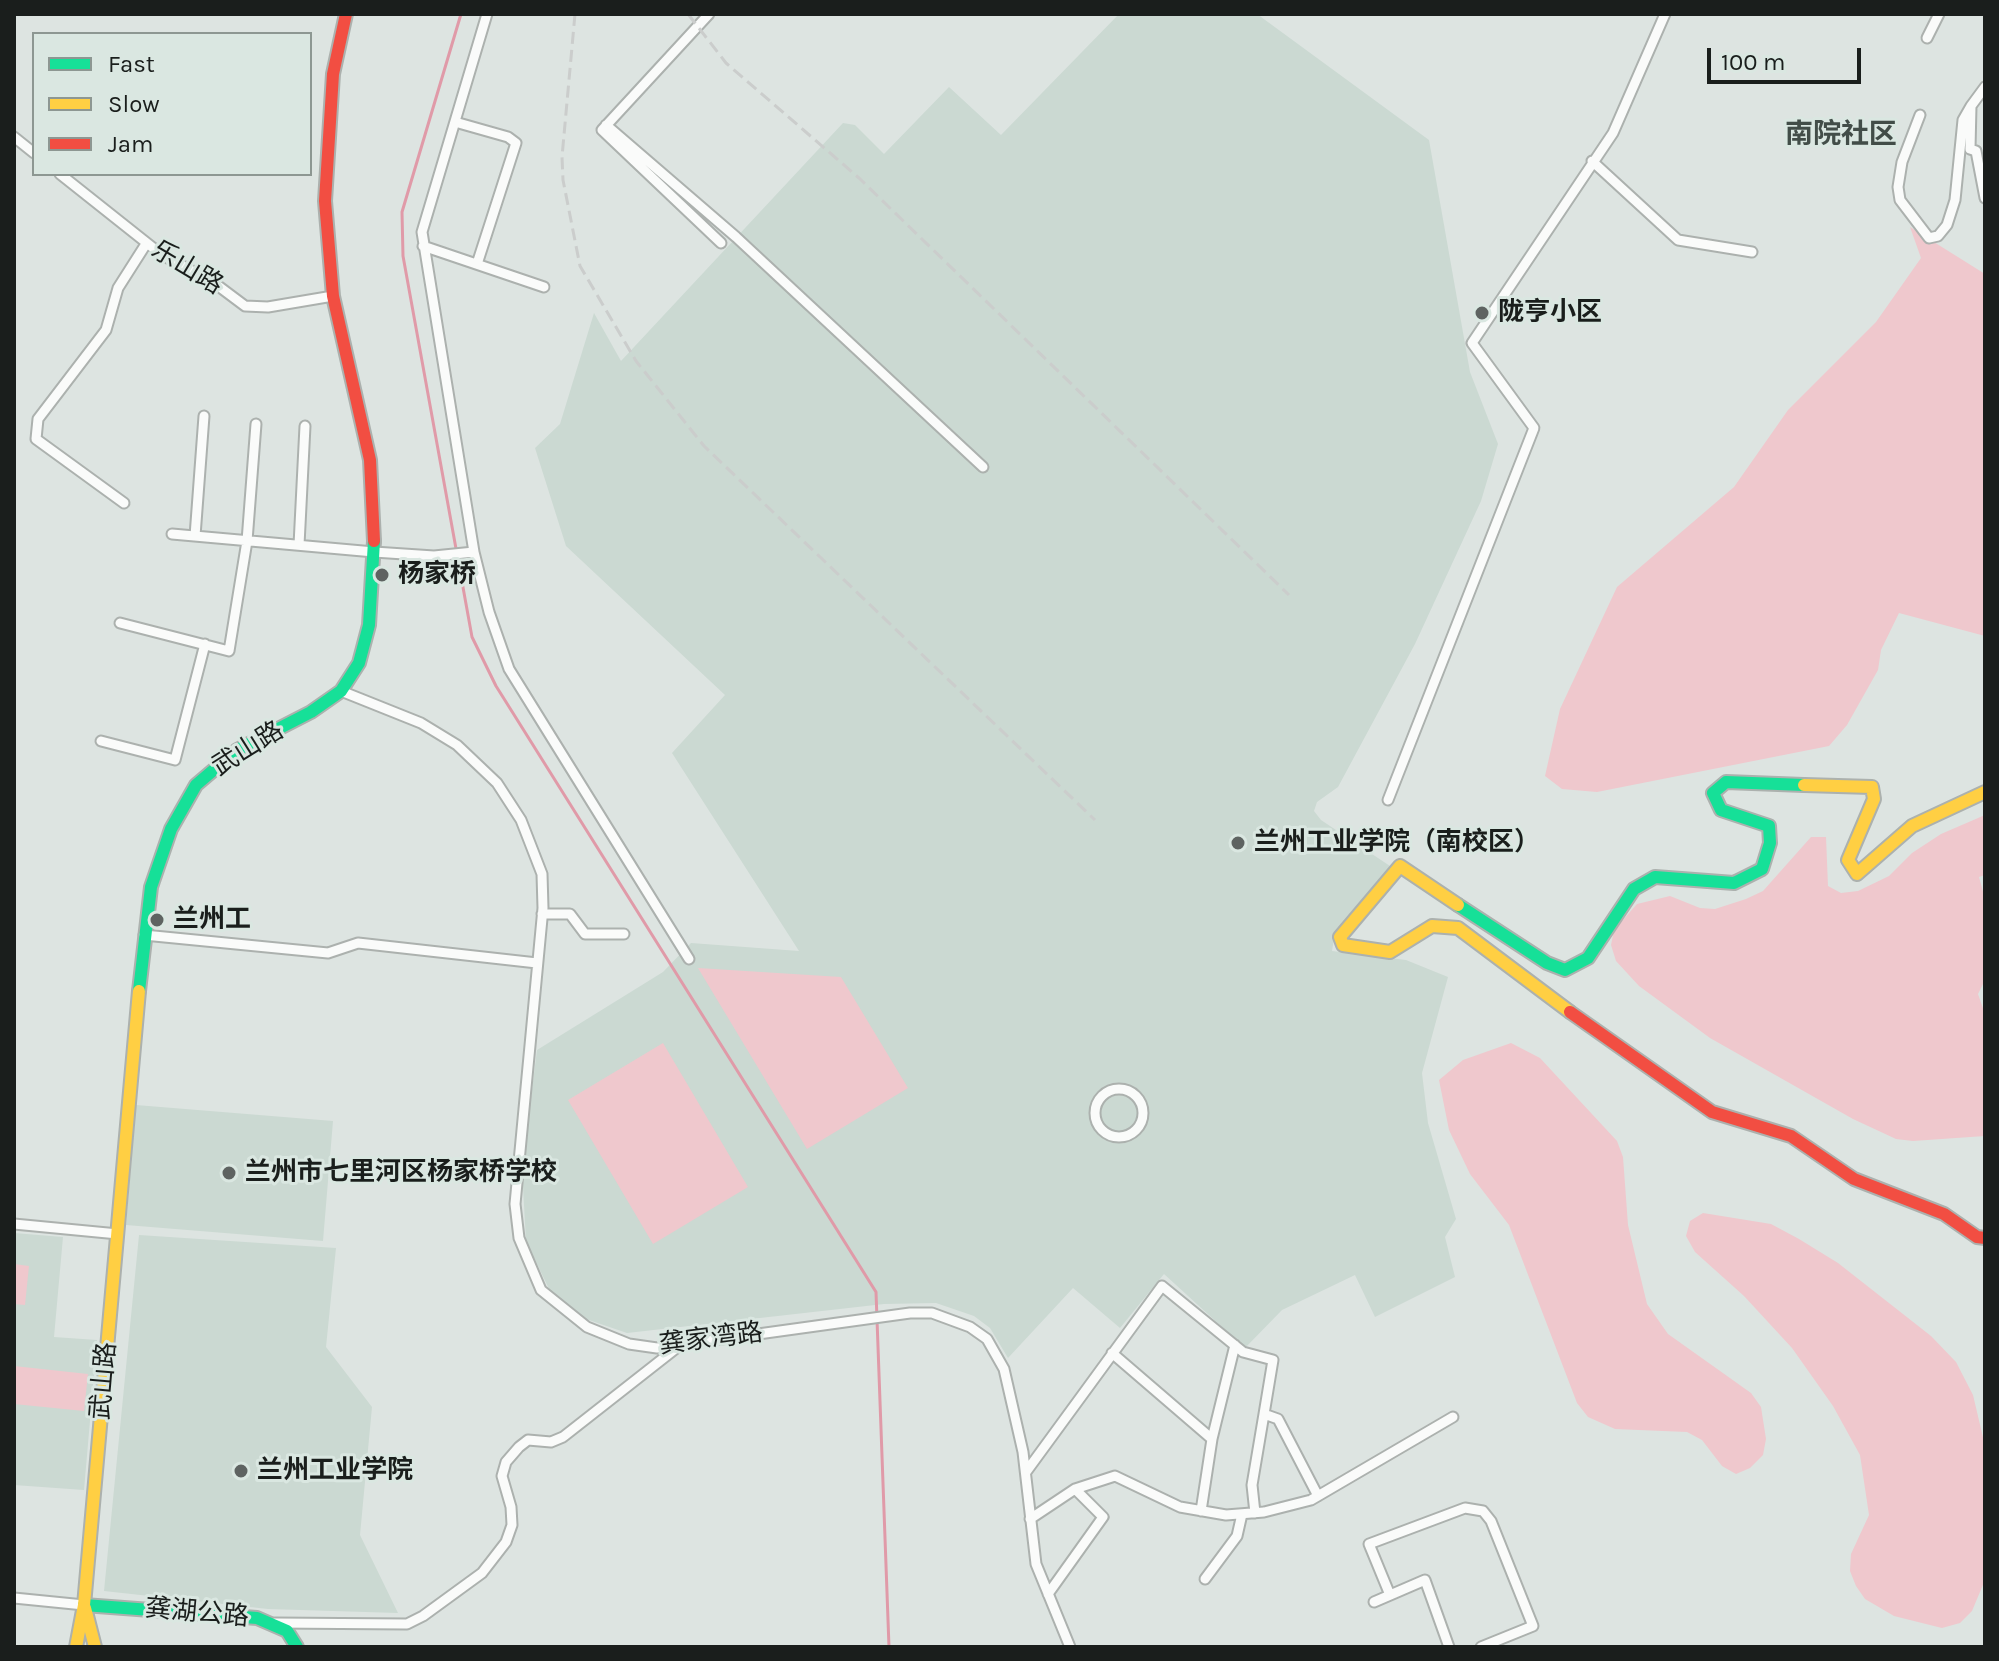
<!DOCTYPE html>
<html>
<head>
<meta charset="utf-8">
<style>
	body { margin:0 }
	#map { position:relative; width:1999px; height:1661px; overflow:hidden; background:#dde4e1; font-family:Karla,sans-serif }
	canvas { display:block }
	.frame { position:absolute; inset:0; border:16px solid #1a1e1c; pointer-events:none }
	.legend { position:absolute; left:32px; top:32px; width:280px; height:144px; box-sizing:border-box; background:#dae7e1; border:2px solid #8d9792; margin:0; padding:10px 14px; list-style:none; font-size:24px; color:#1a1e1c }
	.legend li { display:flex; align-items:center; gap:16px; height:40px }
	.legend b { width:40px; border:2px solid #8d9792 }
	.scale { position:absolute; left:1707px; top:48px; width:154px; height:36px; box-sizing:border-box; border:4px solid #1a1e1c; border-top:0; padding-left:10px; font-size:24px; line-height:28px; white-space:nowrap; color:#1a1e1c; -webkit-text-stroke:6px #dae7e1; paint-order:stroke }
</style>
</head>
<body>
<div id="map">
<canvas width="1999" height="1661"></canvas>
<div class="frame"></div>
<ul class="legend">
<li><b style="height:10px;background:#16e098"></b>Fast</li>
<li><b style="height:10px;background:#ffcf43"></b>Slow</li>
<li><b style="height:10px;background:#f24e42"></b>Jam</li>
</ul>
<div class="scale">100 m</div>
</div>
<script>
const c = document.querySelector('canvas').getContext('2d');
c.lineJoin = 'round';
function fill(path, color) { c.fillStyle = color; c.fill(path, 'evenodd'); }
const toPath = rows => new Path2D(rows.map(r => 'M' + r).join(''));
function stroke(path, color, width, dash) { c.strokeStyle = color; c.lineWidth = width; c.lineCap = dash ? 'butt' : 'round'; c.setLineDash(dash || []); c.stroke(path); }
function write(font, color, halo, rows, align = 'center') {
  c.font = font + ' Karla,"Noto Sans SC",sans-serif'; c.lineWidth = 6; c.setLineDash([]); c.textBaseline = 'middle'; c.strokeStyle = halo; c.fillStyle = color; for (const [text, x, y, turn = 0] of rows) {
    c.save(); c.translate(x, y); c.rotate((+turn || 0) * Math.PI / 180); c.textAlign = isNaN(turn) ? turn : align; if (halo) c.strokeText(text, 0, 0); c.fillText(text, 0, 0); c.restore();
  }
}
const built = toPath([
	[1119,14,1257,14,1429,140,1470,372,1498,444,1481,501,1415,644,1338,787,1317,802,1314,811,1321,820,1390,866,1334,939,1332,951,1406,960,1448,977,1422,1073,1428,1123,1456,1219,1445,1237,1455,1277,1375,1317,1355,1275,1282,1310,1245,1348,1164,1274,1120,1328,1073,1288,1008,1358,990,1328,974,1316,936,1303,884,1304,627,1333,583,1318,550,1291,526,1241,522,1169,537,1050,663,972,691,943,799,951,672,753,725,695,566,546,535,448,560,424,594,313,621,361,843,123,855,125,884,154,949,87,1001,135],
	[136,1105,333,1121,323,1241,126,1225],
	[14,1233,63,1237,54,1337,97,1340,84,1490,14,1485],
	[139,1235,336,1248,326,1347,372,1407,360,1535,398,1613,268,1609,104,1591]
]);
const green = toPath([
	[1910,227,1985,274,1985,636,1899,613,1881,650,1878,670,1847,725,1829,746,1597,792,1562,789,1545,776,1560,709,1617,587,1734,487,1788,410,1876,322,1921,258],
	[1985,815,1985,875,1979,877,1985,899,1985,980,1978,994,1985,1014,1985,1136,1913,1141,1896,1139,1853,1119,1710,1038,1639,986,1616,961,1611,945,1614,930,1637,904,1670,896,1700,908,1715,909,1746,899,1763,891,1811,837,1826,837,1828,886,1841,893,1858,891,1889,876,1912,853,1941,834],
	[698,968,841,977,908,1088,807,1149],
	[663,1043,748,1187,653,1244,568,1100],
	[1511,1043,1540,1058,1617,1141,1623,1157,1628,1225,1647,1304,1668,1334,1751,1393,1761,1407,1766,1439,1763,1455,1750,1468,1736,1474,1722,1466,1702,1440,1687,1432,1615,1429,1588,1417,1577,1403,1509,1225,1470,1174,1449,1130,1439,1080,1463,1060],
	[1703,1213,1771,1224,1799,1239,1838,1263,1931,1336,1956,1362,1973,1395,1985,1446,1985,1580,1972,1611,1960,1623,1942,1628,1894,1616,1865,1599,1856,1586,1850,1571,1851,1554,1869,1515,1860,1455,1833,1406,1792,1348,1744,1296,1695,1252,1686,1236,1690,1221],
	[14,1264,29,1266,25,1305,14,1304],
	[14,1366,88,1374,84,1411,14,1404]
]);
const stream = toPath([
	[461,14,402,212,403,256,472,637,496,686,876,1292,889,1647]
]);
const street = toPath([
	[709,14,602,130,721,243],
	[1927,38,1939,14],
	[1985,87,1971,106,1970,149,1976,151,1985,198],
	[1920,115,1902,162,1898,187,1900,200,1929,238,1938,236,1947,225,1955,200,1963,120,1971,106],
	[455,122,508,137,516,143,477,264],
	[606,125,736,237,983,467],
	[14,137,34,153],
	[1592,161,1678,240,1752,252],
	[60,174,162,255,213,282,245,306,268,307,333,296],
	[423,246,544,287],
	[124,503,36,439,38,419,106,330,118,288,146,244],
	[172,534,374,552,434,556,474,552,489,612,509,669,689,959],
	[195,536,204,416],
	[299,545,305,426],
	[474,552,422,232,487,14],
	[120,623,229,651,247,541,256,424],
	[341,691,421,723,457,745,497,783,521,820,542,874,543,908,515,1204,519,1238,541,1290,587,1327,629,1344,657,1348,910,1313,932,1313,970,1327,987,1339,1004,1369,1023,1452,1036,1564,1070,1647],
	[101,741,175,760,205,644],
	[1388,800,1534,428,1472,343,1613,133,1665,14],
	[542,914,570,914,585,934,624,934],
	[144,935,328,953,358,943,537,963],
	'1095 1113a24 24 0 1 1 48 0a24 24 0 1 1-48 0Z',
	[14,1224,118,1234],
	[1112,1353,1212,1439],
	[1026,1472,1162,1286,1243,1352,1273,1360,1264,1414],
	[1201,1511,1212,1439,1235,1345],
	[1255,1513,1252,1485,1264,1414,1278,1419,1318,1496],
	[1030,1519,1075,1489,1115,1476,1180,1507,1226,1515,1264,1512,1311,1500,1453,1417],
	[1205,1579,1237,1536,1242,1514],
	[1048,1594,1103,1517,1075,1489],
	[1390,1595,1369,1544,1465,1508,1483,1511,1491,1521,1533,1626,1481,1647],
	[14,1598,84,1605],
	[1374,1602,1425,1580,1449,1647],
	[275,1623,407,1624,423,1616,482,1573,506,1542,512,1525,511,1507,502,1476,506,1462,519,1447,528,1440,551,1442,563,1437,679,1346]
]);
const fast = toPath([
	[1458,905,1547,963,1565,970,1588,958,1634,889,1655,877,1734,883,1762,869,1770,843,1769,826,1721,810,1713,793,1726,782,1804,785],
	[139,991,151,887,171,829,196,785,237,750,311,712,341,691,359,663,369,625,374,541],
	[84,1605,257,1618,287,1631,297,1647]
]);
const slow = toPath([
	[1804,785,1872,787,1874,799,1848,860,1857,874,1912,826,1985,792],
	[1458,905,1400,866,1340,937,1343,945,1390,952,1432,926,1458,928,1570,1012],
	[85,1608,95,1647],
	[76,1647,84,1605,139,991]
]);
const jam = toPath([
	[346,14,333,74,325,201,333,296,370,460,374,541],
	[1570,1012,1712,1112,1791,1136,1854,1179,1944,1214,1977,1237,1985,1238]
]);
const rail = toPath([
	[575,14,562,157,563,180,580,266,636,361,704,446,1095,820],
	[688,14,726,63,859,178,1289,595]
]);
const markers = [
	[1482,313,8,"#5e6361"],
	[382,575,8,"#5e6361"],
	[1238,843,8,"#5e6361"],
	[157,920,8,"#5e6361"],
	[229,1173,8,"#5e6361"],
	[241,1471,8,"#5e6361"]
];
const streetNames = [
	["乐山路",187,268,31],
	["武山路",248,749,-32],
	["龚家湾路",711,1339,-7],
	["武山路",104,1381,-85],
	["龚湖公路",197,1613,5]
];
const poiNames = [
	["陇亨小区",1498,313],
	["杨家桥",398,575],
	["兰州工业学院（南校区）",1254,843],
	["兰州工",173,920],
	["兰州市七里河区杨家桥学校",245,1173],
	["兰州工业学院",257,1471]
];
const neighbourhoodNames = [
	["南院社区",1841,135]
];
fill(built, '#cbd9d2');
fill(green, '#efc8cd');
stroke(stream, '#e09aa8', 3);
stroke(street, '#acb1ae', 13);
stroke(fast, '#acb1ae', 16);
stroke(slow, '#acb1ae', 16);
stroke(jam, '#acb1ae', 16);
stroke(street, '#fafbfa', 9);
stroke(fast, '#16e098', 12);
stroke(slow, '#ffcf43', 12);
stroke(jam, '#f24e42', 12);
stroke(rail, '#cbcdcc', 3, [12, 6]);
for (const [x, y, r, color] of markers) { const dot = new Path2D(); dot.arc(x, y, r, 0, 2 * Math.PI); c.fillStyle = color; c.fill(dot); stroke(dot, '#dae7e1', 3); }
write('26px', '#1a1e1c', '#dae7e1', streetNames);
write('bold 26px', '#1a1e1c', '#dae7e1', poiNames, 'left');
write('bold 28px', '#424d48', '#dae7e1', neighbourhoodNames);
</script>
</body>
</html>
